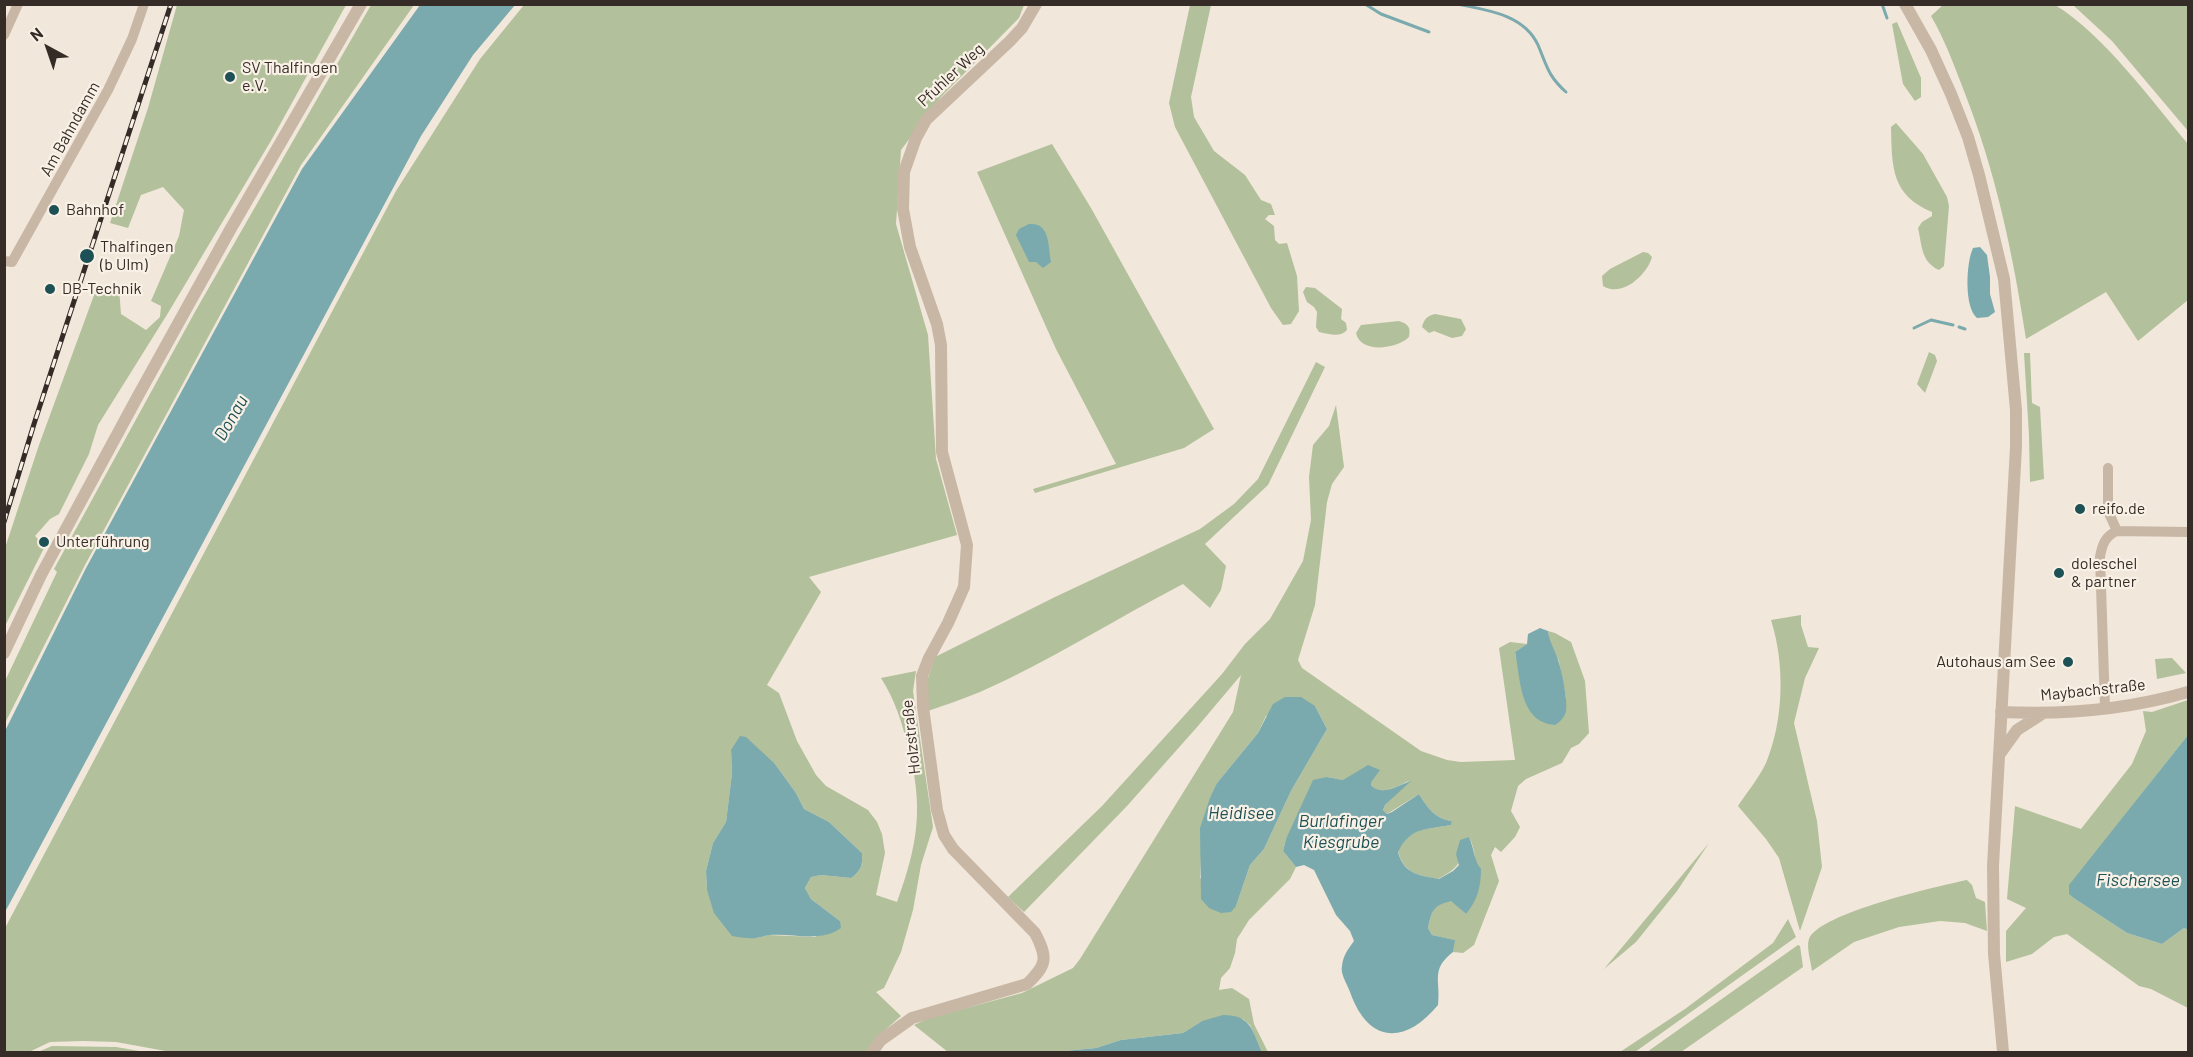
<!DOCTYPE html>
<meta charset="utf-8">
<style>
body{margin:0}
#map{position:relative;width:2193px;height:1057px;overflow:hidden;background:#f1e7da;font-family:Barlow,sans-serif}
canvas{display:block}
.frame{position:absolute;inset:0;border:6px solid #352c27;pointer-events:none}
.north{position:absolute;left:18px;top:18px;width:60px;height:60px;-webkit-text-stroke:4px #f9f1e6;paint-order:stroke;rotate:320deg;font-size:16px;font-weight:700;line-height:24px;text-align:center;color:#352c27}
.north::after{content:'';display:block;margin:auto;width:21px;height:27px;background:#352c27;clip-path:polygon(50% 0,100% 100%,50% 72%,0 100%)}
</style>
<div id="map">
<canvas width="2193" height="1057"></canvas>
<div class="frame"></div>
<div class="north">N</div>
</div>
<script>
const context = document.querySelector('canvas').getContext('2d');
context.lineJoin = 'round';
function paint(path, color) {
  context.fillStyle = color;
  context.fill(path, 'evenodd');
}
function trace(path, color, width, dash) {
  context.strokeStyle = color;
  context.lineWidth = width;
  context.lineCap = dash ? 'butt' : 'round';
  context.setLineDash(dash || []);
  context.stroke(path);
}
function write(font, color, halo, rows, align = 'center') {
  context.font = font + ' Barlow,sans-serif';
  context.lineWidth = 4.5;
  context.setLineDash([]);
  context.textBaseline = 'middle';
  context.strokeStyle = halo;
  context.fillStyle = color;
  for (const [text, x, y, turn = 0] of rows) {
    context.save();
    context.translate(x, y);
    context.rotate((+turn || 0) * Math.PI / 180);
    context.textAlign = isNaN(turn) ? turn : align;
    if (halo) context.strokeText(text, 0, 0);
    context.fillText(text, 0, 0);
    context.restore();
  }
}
const green = new Path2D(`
 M 1944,4 L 2055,5 C 2103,34 2151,100 2188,144 L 2188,300 L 2138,341 L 2106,292 L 2026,339 C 2013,254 1996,172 1964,91 C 1954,65 1945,40 1931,16 Z
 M 177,5 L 346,5 L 272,139 L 168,313 L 98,425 L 89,454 L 59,514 L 50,519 L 35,536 L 45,546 L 5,626 L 5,548 L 39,445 L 97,287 L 119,289 L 121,314 L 146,330 L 160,317 L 161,306 L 151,301 L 179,236 L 184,210 L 163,187 L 141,195 L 128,228 L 110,223 L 148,108 Z
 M 371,5 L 414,5 L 301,165 L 85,565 L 5,723 L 5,681 L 57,572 L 54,569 L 196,310 Z
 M 524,5 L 1024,5 L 1019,18 L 941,97 L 901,150 L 896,224 L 928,335 L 936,459 L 957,535 L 809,577 L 821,592 L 767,685 L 779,693 L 797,741 L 816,775 L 826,786 L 868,810 L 877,822 L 882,834 L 885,853 L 876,895 L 897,902 C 918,844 924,807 908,747 C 902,722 895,700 881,678 L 916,671 L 913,691 L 933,827 L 921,865 L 913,910 L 901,952 L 884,988 L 876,992 L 901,1016 L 885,1030 L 865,1052 L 171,1052 L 116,1042 L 83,1041 L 50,1042 L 29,1052 L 5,1052 L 4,930 L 396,191 L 480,59 ZM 731,750 L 775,764 L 796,793 L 804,809 L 829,822 L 862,853 C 863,865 861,871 851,878 L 821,875 L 811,877 L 805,888 L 811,899 L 840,921 L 815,937 L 768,935 L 758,938 L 732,935 L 707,890 L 706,871 L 713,843 L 726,822 L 732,773 Z
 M 1190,5 L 1211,5 L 1191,97 L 1194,117 L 1214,151 L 1245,175 L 1261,200 L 1271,204 L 1275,215 L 1269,215 L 1265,219 L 1274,226 L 1275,240 L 1279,244 L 1287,243 L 1297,276 L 1299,311 L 1291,324 L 1283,325 L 1271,308 L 1175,127 L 1169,103 Z
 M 2073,5 L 2188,5 L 2188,131 L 2112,41 Z
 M 1897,22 L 1921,78 L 1921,97 L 1915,101 L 1903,84 L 1892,24 Z
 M 1896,123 L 1923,154 L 1947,197 L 1949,206 L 1944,266 L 1939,270 C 1921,262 1922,245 1918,228 L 1922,222 L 1932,216 L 1932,212 C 1891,195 1892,167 1891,127 Z
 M 1052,144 L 1091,208 L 1214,429 L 1184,448 L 1035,493 L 1033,489 L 1116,464 L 1056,349 L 977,172 Z
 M 1643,252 L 1648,253 L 1652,257 C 1647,275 1622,298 1603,286 L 1602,276 L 1610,269 Z
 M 1306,287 L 1315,288 L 1342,309 L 1341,319 L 1346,323 L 1347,330 C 1340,338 1329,334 1319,332 L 1316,327 L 1317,312 L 1314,307 L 1307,302 L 1303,292 Z
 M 1435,314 L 1461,319 L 1466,329 L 1462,336 L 1452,338 L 1434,331 L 1429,333 L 1422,327 C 1424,319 1427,316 1435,314 Z
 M 1399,321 C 1408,324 1411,327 1409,337 C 1397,349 1360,354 1356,333 L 1361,325 Z
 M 1929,352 L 1935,355 L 1937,361 L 1925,393 L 1917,384 Z
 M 2024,353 L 2030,353 L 2032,403 L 2040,407 L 2044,479 L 2030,482 L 2029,435 Z
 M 1316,362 L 1325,367 L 1268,485 L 1205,544 L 1226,566 L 1221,590 L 1210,608 L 1183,584 C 1115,619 1050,661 980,692 C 963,699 945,705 928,711 L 928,678 L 935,657 L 1055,597 L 1200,529 L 1234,504 L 1258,479 Z
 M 1336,405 L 1344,467 L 1332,484 L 1327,502 L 1315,605 L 1298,660 L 1302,668 L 1421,751 L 1447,760 L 1461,762 L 1515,760 L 1499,648 L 1510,642 L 1527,644 L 1515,652 L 1516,658 L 1566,698 L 1559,661 L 1550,644 L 1548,631 L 1555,633 L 1571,642 L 1585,681 L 1589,733 L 1579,744 L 1571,748 L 1562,763 L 1526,779 L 1518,786 L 1511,811 L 1520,827 L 1515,837 L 1501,852 L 1495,847 L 1491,855 L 1499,881 L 1474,945 L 1463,953 L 1453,952 L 1454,940 L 1432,935 L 1428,928 C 1432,910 1433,906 1451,900 L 1466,914 C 1471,889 1482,862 1469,837 C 1460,862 1462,866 1438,879 C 1418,875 1404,874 1398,851 C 1411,826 1427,830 1451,825 L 1452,821 C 1435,819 1427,807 1419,794 L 1387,814 L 1383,810 L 1385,805 L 1409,781 C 1397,786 1380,797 1371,785 L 1372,781 L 1343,780 L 1327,777 L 1286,839 L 1283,851 L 1296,867 L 1290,879 L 1249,920 L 1237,939 L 1235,953 L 1230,968 L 1221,978 L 1219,990 L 1232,988 L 1249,999 L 1254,1024 L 1268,1052 L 1262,1052 L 1250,1025 L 1243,1019 L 1202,1021 L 1183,1033 L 1121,1040 L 1096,1048 L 1054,1052 L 948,1052 L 914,1025 L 929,1018 L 1022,993 L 1073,968 L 1080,959 L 1225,725 L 1233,712 L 1241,675 L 1198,726 L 1127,806 L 1024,912 L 1008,897 L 1102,806 L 1222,674 L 1245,644 L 1270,619 L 1303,561 L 1311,520 L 1309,477 L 1313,445 L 1329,426 ZM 1315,706 L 1327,729 L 1291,791 L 1264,849 L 1250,865 L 1236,906 L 1200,878 L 1201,857 L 1217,783 L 1258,733 L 1266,716 Z
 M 1801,615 L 1801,625 L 1808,647 L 1819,648 L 1805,678 L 1794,723 L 1817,821 L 1822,867 L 1800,931 L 1779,858 L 1766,839 L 1738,806 C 1747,792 1759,778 1766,763 C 1784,720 1785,664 1771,620 Z
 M 2172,658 L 2186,673 L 2157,679 L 2155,659 Z
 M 2188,700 L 2188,735 L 2070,885 L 2069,893 L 2075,899 L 2127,933 L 2162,944 L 2184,928 L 2188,930 L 2188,1008 L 2151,989 L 2139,986 L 2067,934 L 2054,937 L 2032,954 L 2006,962 L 2006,931 L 2026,908 L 2007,899 L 2015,806 L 2081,829 L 2132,764 L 2146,731 L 2143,711 L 2152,712 Z
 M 1709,843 L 1677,891 L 1636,942 L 1604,969 Z
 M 1967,880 L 1972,885 L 1976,898 L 1985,902 L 1987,931 L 1965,923 L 1940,921 L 1899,927 L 1854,942 L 1812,971 C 1811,962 1806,947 1809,939 C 1819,913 1939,886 1967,880 Z
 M 1788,919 L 1796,937 L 1635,1052 L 1620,1052 L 1685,1009 L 1773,943 Z
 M 1798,945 L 1800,946 L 1803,967 L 1681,1052 L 1647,1052 Z
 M 52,1046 L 116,1047 L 145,1052 L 38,1052 Z`);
const water = new Path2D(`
 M 420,5 L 515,5 L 473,55 L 421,136 L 5,912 L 5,731 L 85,570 L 302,169 Z
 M 1029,224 C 1051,222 1048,248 1051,262 L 1043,268 L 1036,262 L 1029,262 L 1016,235 L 1019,229 Z
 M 1980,247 L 1987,255 L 1990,277 L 1990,294 L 1995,312 L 1988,317 L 1977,318 C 1964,307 1966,263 1973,248 Z
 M 1540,628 L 1548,631 C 1550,645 1556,651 1559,663 C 1562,672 1568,702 1566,711 C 1565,717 1560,722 1555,725 C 1519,722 1521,679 1515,652 L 1527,644 L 1528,634 Z
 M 1285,697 L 1301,697 L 1315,706 L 1327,729 L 1291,791 L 1264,849 L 1250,865 L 1236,906 L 1231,912 L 1221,913 L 1209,908 L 1201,899 L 1200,828 L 1210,798 L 1217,783 L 1258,733 L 1273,704 Z
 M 2188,735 L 2188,930 L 2184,928 L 2162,944 L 2127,933 L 2075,899 L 2069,894 L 2069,885 Z
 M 740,736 L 746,737 L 775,764 L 796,793 L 804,809 L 829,822 L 862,853 C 863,865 861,871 851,878 L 821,875 L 811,877 L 805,888 L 811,899 L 840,921 L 841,928 C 820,943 793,933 770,935 C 765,935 761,938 756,938 C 748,939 739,937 732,936 L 714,913 L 707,890 L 706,871 L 713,843 L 726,822 L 732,773 L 731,750 Z
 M 1368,765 L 1380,770 L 1372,781 L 1371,785 C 1381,797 1399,785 1411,781 L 1385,805 L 1383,810 L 1387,814 L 1392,812 L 1419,794 C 1427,807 1435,819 1452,821 L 1451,825 C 1427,830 1411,826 1398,852 C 1404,874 1418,875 1439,879 L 1453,871 L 1459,865 L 1456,854 L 1460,840 L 1469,837 C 1474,848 1474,861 1481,869 C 1481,887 1477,901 1466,914 L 1451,901 C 1433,906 1432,910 1428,928 L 1432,935 L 1455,940 L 1453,952 C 1430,970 1441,980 1438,1005 C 1404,1046 1368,1043 1350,992 C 1347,984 1340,973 1342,966 C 1343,956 1348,949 1354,941 L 1350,931 L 1336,915 L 1314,870 L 1304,865 L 1296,867 L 1283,851 L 1286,839 L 1313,780 L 1327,777 L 1343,780 Z
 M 1223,1015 C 1251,1015 1252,1030 1262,1052 L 1054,1052 L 1096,1048 L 1121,1040 L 1183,1033 L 1202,1021 Z`);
const stream = new Path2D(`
 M 1365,4 L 1381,14 L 1429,32
 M 1457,4 C 1486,10 1524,14 1538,45 C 1547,66 1548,76 1566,92
 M 1882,4 L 1887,18
 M 1959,327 L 1965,329
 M 1914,328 L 1931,320 L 1953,325`);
const minor = new Path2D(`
 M 4,35 L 18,4
 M 4,261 L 12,262 L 108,90 L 132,39 L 144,4
 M 2108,468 L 2108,511 L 2117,531
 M 2105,707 L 2100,557 C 2102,545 2105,536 2117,531 L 2188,532`);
const tertiary = new Path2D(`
 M 1905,4 L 1931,50 L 1951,94 L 1968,137 L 1979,175 L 2004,279 L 2016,410 L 2016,447 L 1993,866 L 1994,954 L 2003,1052
 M 4,653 L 41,575 L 139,394 L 230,230 L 361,4
 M 2001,712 C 2063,715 2129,709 2188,692
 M 1999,755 L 2017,730 L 2042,714
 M 872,1052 L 881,1040 L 912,1018 L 1027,984 C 1047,965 1048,958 1035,933 L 953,849 L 944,835 L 937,810 L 923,707 L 922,676 L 929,658 L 948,623 L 964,587 L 967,545 L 942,452 L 941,345 L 937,324 L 910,247 L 903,209 L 904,172 L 916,138 L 926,120 L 1010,41 L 1022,28 L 1036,4`);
const rail = new Path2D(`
 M 4,522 L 34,424 L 171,4`);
const markers = [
 [230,77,6,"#1d5156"],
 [54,210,6,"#1d5156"],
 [87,256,8,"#1d5156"],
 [50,289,6,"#1d5156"],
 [2080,509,6,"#1d5156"],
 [44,542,6,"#1d5156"],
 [2059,573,6,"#1d5156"],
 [2068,662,6,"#1d5156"]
];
const poiNames = [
 ["SV Thalfingen",242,68],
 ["e.V.",242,86],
 ["Bahnhof",66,210],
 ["Thalfingen",100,247],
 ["(b Ulm)",100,265],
 ["DB-Technik",62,289],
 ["reifo.de",2092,509],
 ["Unterführung",56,542],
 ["doleschel",2071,564],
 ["& partner",2071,582],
 ["Autohaus am See",2056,662,"right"]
];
const streetNames = [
 ["Pfuhler Weg",951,75,-43],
 ["Am Bahndamm",70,129,-61],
 ["Maybachstraße",2093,690,-6],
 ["Holzstraße",911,737,-96]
];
const waterNames = [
 ["Donau",231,418,-60],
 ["Heidisee",1241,813],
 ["Burlafinger",1341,821],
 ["Kiesgrube",1341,842],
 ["Fischersee",2138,880]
];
paint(green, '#b2c09b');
paint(water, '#7aaaae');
trace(stream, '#7aaaae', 3);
trace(minor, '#c9b7a6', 10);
trace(tertiary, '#c9b7a6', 12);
trace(rail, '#352c27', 5);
trace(rail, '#f9f1e6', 3, [9]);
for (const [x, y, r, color] of markers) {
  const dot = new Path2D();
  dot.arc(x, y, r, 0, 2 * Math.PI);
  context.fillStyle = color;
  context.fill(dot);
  trace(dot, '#f9f1e6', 2);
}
write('16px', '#352c27', '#f9f1e6', poiNames, 'left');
write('16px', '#352c27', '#f9f1e6', streetNames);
write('italic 18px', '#1d5156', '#f9f1e6', waterNames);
</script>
